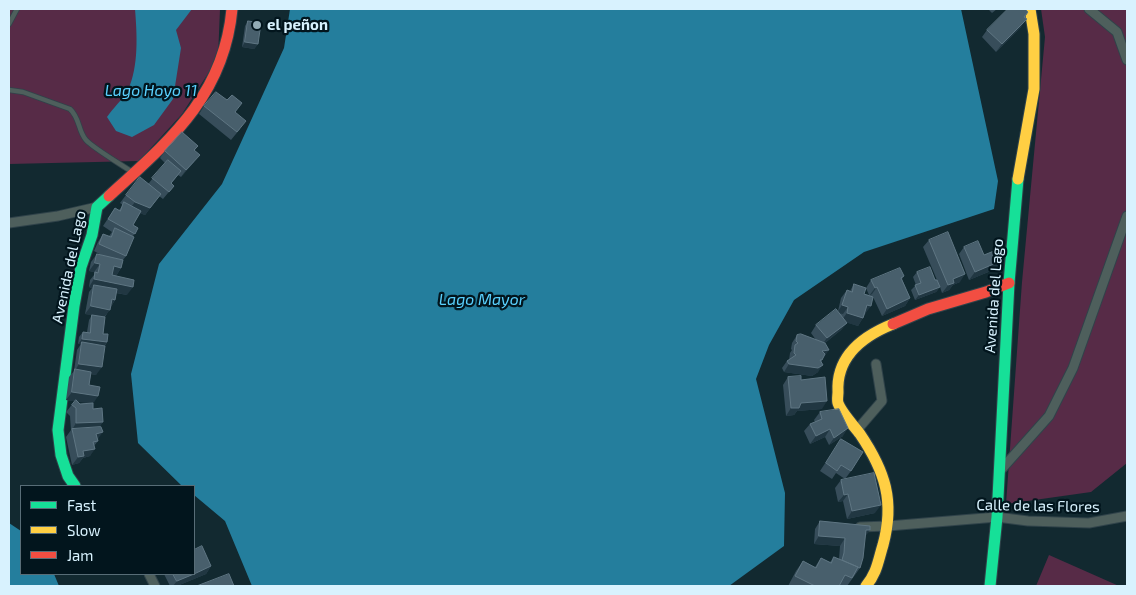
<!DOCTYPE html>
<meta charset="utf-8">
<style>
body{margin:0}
#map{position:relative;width:1136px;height:595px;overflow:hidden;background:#122930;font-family:"Exo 2",sans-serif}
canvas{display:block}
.frame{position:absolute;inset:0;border:10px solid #d8f2fe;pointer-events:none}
.legend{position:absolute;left:20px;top:485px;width:175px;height:90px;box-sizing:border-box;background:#02151d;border:1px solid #586d77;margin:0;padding:6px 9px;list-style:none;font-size:15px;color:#d8f2fe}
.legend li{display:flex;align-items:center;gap:10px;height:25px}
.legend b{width:25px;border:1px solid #586d77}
</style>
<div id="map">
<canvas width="1136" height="595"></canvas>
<div class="frame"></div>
<ul class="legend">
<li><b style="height:6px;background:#16e098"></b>Fast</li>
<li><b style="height:6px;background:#ffcf43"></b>Slow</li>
<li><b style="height:6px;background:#f24e42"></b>Jam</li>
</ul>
</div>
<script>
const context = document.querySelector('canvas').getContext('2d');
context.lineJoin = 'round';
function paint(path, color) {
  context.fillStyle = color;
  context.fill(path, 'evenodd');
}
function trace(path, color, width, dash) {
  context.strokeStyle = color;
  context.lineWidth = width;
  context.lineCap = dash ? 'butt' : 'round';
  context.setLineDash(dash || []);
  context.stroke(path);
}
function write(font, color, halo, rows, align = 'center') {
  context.font = font + ' "Exo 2",sans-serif';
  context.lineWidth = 4.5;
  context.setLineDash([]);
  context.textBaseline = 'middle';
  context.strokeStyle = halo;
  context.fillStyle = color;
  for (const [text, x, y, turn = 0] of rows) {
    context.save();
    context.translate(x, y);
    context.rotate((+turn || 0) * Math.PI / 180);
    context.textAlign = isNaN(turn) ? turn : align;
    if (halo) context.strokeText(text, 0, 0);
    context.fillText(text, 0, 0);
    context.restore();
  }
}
const green = new Path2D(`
 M 9,9 L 220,9 L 218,58 L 182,114 L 139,161 L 9,164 Z
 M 1041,9 L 1127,9 L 1127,463 L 1091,492 L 1006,504 L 1022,282 L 1045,37 Z
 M 1049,555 L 1119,586 L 1036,586 Z`);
const water = new Path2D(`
 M 135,9 L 192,9 L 176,30 L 181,48 L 173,99 L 154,125 L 132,137 L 116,131 L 107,117 C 113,108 123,99 128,90 C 139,66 137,34 135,9 Z
 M 290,9 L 961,9 L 998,181 L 994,209 L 864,252 L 794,300 L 769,345 L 756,379 L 785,493 L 784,546 L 729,586 L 252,586 L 225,521 L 194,495 L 194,486 L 182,486 L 138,443 L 131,374 L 159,264 L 222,184 L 284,48 Z
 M 9,523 L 21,531 L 21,574 L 54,574 L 59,586 L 9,586 Z`);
const lane = new Path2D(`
 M 9,24 L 17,9
 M 9,90 L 23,92 L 70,109 C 80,118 78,131 86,140 C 93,148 122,165 132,172`);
const street = new Path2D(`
 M 1089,9 L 1117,32 L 1127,60
 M 9,223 L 58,216 L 97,207
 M 857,430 L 882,401 L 876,364
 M 999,472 L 1049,416 L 1073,368 L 1127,216
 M 860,527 L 888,526 L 997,517 L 1028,521 L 1089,523 L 1127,516
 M 149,574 L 155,586`);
const fast = new Path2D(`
 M 75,486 L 68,476 L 61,455 L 58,430 L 74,306 L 81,267 L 92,235 L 97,207 L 109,196
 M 990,586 L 997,517 L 1009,283 L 1018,179`);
const slow = new Path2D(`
 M 1018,179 L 1034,89 L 1034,34 L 1030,9
 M 866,586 C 877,573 878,561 883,545 C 895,501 885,471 860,434 C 854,426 841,412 838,403 C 837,400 838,395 838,392 C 836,356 863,336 893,324`);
const jam = new Path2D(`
 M 109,196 C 169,141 224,96 232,9
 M 893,324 L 928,309 L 986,292 L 1009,283`);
const wall = new Path2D(`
 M 988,9 L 997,9 L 992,13 Z
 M 1028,12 L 1025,17 L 1021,27 L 996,52 L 982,37 L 987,30 Z
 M 248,21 L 258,44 L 254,49 L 242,47 L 245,26 Z
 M 204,106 L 235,112 L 240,129 L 231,140 L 199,114 Z
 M 198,146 L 195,150 L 194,162 L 181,177 L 178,175 L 171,184 L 174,186 L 168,193 L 163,199 L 159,196 L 145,215 L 140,213 L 133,225 L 138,228 L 133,236 L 126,256 L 123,260 L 121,268 L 116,276 L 112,275 L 127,295 L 116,293 L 115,300 L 105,317 L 103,334 L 107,342 L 105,346 L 96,375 L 91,374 L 89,385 L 93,403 L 93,409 L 103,422 L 99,427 L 98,441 L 94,446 L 90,456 L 83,458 L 79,463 L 72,465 L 66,437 L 71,430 L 70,416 L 66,412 L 75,401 L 66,400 L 69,377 L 74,371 L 77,350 L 81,344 L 78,344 L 79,337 L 83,332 L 87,332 L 89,320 L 92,315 L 100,316 L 85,314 L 89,292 L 92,288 L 89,287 L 90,280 L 94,275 L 94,272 L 89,271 L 91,262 L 97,254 L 103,256 L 94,251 L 98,242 L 103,234 L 109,236 L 112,232 L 103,226 L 115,208 L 119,210 L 123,205 L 120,203 L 126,195 L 149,183 L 165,163 L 160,158 L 165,151 ZM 77,401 L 92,403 L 80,404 Z
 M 929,240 L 960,282 L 953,285 L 949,290 L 942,293 L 940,287 L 936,292 L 915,300 L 911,290 L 916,285 L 913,277 L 917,272 L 937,280 L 923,247 Z
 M 964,247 L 984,255 L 1003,260 L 998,268 L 969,280 L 959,254 Z
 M 904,276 L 902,279 L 910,298 L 905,306 L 882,316 L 873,297 L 865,314 L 858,326 L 846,322 L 847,323 L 841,330 L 825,343 L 823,357 L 818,372 L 812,376 L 784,372 L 782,368 L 787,361 L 789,360 L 790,353 L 792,350 L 791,349 L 792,343 L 797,335 L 816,340 L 811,333 L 816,325 L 838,311 L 841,298 L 847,290 L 850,291 L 854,284 L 864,294 L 869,295 L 866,288 L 871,280 Z
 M 788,377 L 801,380 L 822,409 L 797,411 L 794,415 L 786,416 L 783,385 Z
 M 820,412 L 843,436 L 829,445 L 825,437 L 810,444 L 804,431 L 810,424 L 815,422 L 814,420 Z
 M 841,439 L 851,471 L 845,479 L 836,473 L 832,479 L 820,471 Z
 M 841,480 L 875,513 L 847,519 L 843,501 L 838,502 L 835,488 Z
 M 820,521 L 870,530 L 865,536 L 860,568 L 847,586 L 788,586 L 796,571 L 803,561 L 815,567 L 821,558 L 830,562 L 834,557 L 839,559 L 840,546 L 814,544 L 815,529 Z
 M 211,566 L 206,574 L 177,586 L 170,586 L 164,574 L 194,574 Z`);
const shadedWall = new Path2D(`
 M 1027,19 L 1021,27 L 996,52 L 1002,44 Z
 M 245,42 L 258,44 L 254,49 L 242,47 Z
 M 200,155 L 194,162 L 181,177 L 186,170 Z
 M 161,194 L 145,215 L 129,210 L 135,202 Z
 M 1003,260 L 998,268 L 969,280 L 975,272 Z
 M 95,263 L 100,264 L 94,272 L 89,271 Z
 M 114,266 L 121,268 L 116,276 L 109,274 Z
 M 965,274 L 960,282 L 953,285 L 949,290 L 942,293 L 953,279 Z
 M 94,279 L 133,287 L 127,295 L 94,288 L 94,285 L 92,288 L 89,287 Z
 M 877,287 L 872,294 L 869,296 L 875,288 Z
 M 940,287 L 936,292 L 915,300 L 919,295 Z
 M 910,298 L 905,306 L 882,316 L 887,309 Z
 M 112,299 L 115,300 L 110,308 Z
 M 842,305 L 848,307 L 843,314 L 837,313 Z
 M 867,305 L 871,306 L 865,314 L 862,313 Z
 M 91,306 L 110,310 L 104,317 L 85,314 Z
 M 847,313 L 863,318 L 858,326 L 841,321 Z
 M 847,323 L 841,330 L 821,346 L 827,338 Z
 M 82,339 L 107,342 L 104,347 L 82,342 L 81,344 L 78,344 Z
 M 829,350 L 824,357 L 822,351 Z
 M 822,360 L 817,367 L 823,365 L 818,372 L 812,376 L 784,372 L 789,364 Z
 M 79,364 L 102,367 L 96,375 L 74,372 Z
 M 72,392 L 98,396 L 93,404 L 66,400 Z
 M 827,401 L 822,409 L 797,411 L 794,415 L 786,416 L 791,408 L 801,403 Z
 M 103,422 L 97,430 L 72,430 L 76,423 Z
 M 848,428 L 843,436 L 829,445 L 834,438 Z
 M 830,429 L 825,437 L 810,444 L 816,436 Z
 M 103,432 L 97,440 L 96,434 Z
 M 95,449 L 90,456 L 83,458 L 79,463 L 72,465 L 83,451 Z
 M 848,494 L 843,501 L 838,502 L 844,495 Z
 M 881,505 L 875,513 L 847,519 L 852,511 Z
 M 866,530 L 870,530 L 864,538 Z
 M 819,536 L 845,538 L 840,546 L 814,544 Z
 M 211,566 L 206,574 L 177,586 L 173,586 L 177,581 Z`);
const building = new Path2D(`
 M 1008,9 L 1025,9 L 1028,12 L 1024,17 L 1027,19 L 1002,44 L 987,30 Z
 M 248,21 L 261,23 L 258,44 L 245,42 Z
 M 216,92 L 227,100 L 232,95 L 242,103 L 235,112 L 246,121 L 237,132 L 204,106 Z
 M 182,132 L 198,146 L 194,150 L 200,155 L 186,170 L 165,151 Z
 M 168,160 L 181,171 L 171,183 L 174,186 L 169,192 L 152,178 Z
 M 140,177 L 161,194 L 150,208 L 135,202 L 126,195 Z
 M 124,202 L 141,211 L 133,225 L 138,228 L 135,234 L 108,219 L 115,208 L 120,211 Z
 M 115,228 L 134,237 L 126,256 L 99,244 L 103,234 L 111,237 Z
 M 948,232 L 965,274 L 953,279 L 954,283 L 948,285 L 929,240 Z
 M 978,241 L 984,255 L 999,249 L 1003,260 L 975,272 L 964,247 Z
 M 97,254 L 123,260 L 121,268 L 114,266 L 112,275 L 134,280 L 133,287 L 94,279 L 95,272 L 98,273 L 100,264 L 95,263 Z
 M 930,267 L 935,280 L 937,280 L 940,287 L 919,295 L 915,285 L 921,283 L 917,272 Z
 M 900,268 L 904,276 L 901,278 L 910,298 L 887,309 L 877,287 L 875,288 L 871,280 Z
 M 854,284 L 866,288 L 864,294 L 873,297 L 871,306 L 867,305 L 863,318 L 847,313 L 848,307 L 842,305 L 847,290 L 852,292 Z
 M 94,285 L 117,289 L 115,300 L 112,299 L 110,310 L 91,306 Z
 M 836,309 L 847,323 L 827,338 L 816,325 Z
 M 92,315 L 105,317 L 103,334 L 108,334 L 107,342 L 82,339 L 83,332 L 90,333 Z
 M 801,334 L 825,343 L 829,350 L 822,351 L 825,354 L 822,360 L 820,360 L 823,365 L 818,368 L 789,364 L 787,361 L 796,355 L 794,353 L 795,345 L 798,343 L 796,341 L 797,335 Z
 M 82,342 L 105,346 L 102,367 L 79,364 Z
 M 75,369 L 91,372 L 89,385 L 100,387 L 98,396 L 72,392 Z
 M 801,376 L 801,380 L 825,377 L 827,401 L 801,403 L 799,408 L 791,408 L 788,377 Z
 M 76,400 L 80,404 L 93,403 L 93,409 L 102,408 L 103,422 L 76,423 L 76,408 L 72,405 Z
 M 839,409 L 848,428 L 834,438 L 830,429 L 816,436 L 810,424 L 822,419 L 820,412 Z
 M 101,427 L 103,432 L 96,434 L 98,441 L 93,442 L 95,449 L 83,451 L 84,456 L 78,457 L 72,429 Z
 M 841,439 L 863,452 L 851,471 L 841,465 L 837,471 L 826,463 Z
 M 874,473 L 881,505 L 852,511 L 848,494 L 844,495 L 841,480 Z
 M 820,521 L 870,526 L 870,530 L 866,530 L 863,558 L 860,568 L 842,560 L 844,553 L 845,538 L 819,536 Z
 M 202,546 L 211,566 L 194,574 L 194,550 Z
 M 834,557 L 858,567 L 852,578 L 845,575 L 839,586 L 815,586 L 795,576 L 803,561 L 816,568 L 821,558 L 831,563 Z
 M 173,574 L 194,574 L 177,581 Z
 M 229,574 L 234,586 L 197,586 Z`);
const markers = [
 [257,25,5,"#93acb6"]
];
const poiNames = [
 ["el peñon",267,25]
];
const streetNames = [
 ["Avenida del Lago",69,267,-78],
 ["Avenida del Lago",994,296,-86],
 ["Calle de las Flores",1038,506,1]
];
const waterNames = [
 ["Lago Hoyo 11",151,91],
 ["Lago Mayor",482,300]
];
paint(green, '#572b47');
paint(water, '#247e9d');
trace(lane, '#30434a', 6);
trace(street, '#30434a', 11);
trace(fast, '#30434a', 13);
trace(slow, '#30434a', 13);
trace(jam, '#30434a', 13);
trace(lane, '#4e5f5c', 4.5);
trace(street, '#4e5f5c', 9);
trace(fast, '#16e098', 11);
trace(slow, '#ffcf43', 11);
trace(jam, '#f24e42', 11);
paint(wall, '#374d5a');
paint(shadedWall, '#213742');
paint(building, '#485f6c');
trace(building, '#5f7683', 1);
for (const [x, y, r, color] of markers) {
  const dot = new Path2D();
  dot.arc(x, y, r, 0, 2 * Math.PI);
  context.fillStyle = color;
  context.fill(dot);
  trace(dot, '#02151d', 2);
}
write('bold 15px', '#d8f2fe', '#02151d', poiNames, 'left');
write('15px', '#d8f2fe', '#02151d', streetNames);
write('italic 16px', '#59d0fd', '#02151d', waterNames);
</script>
